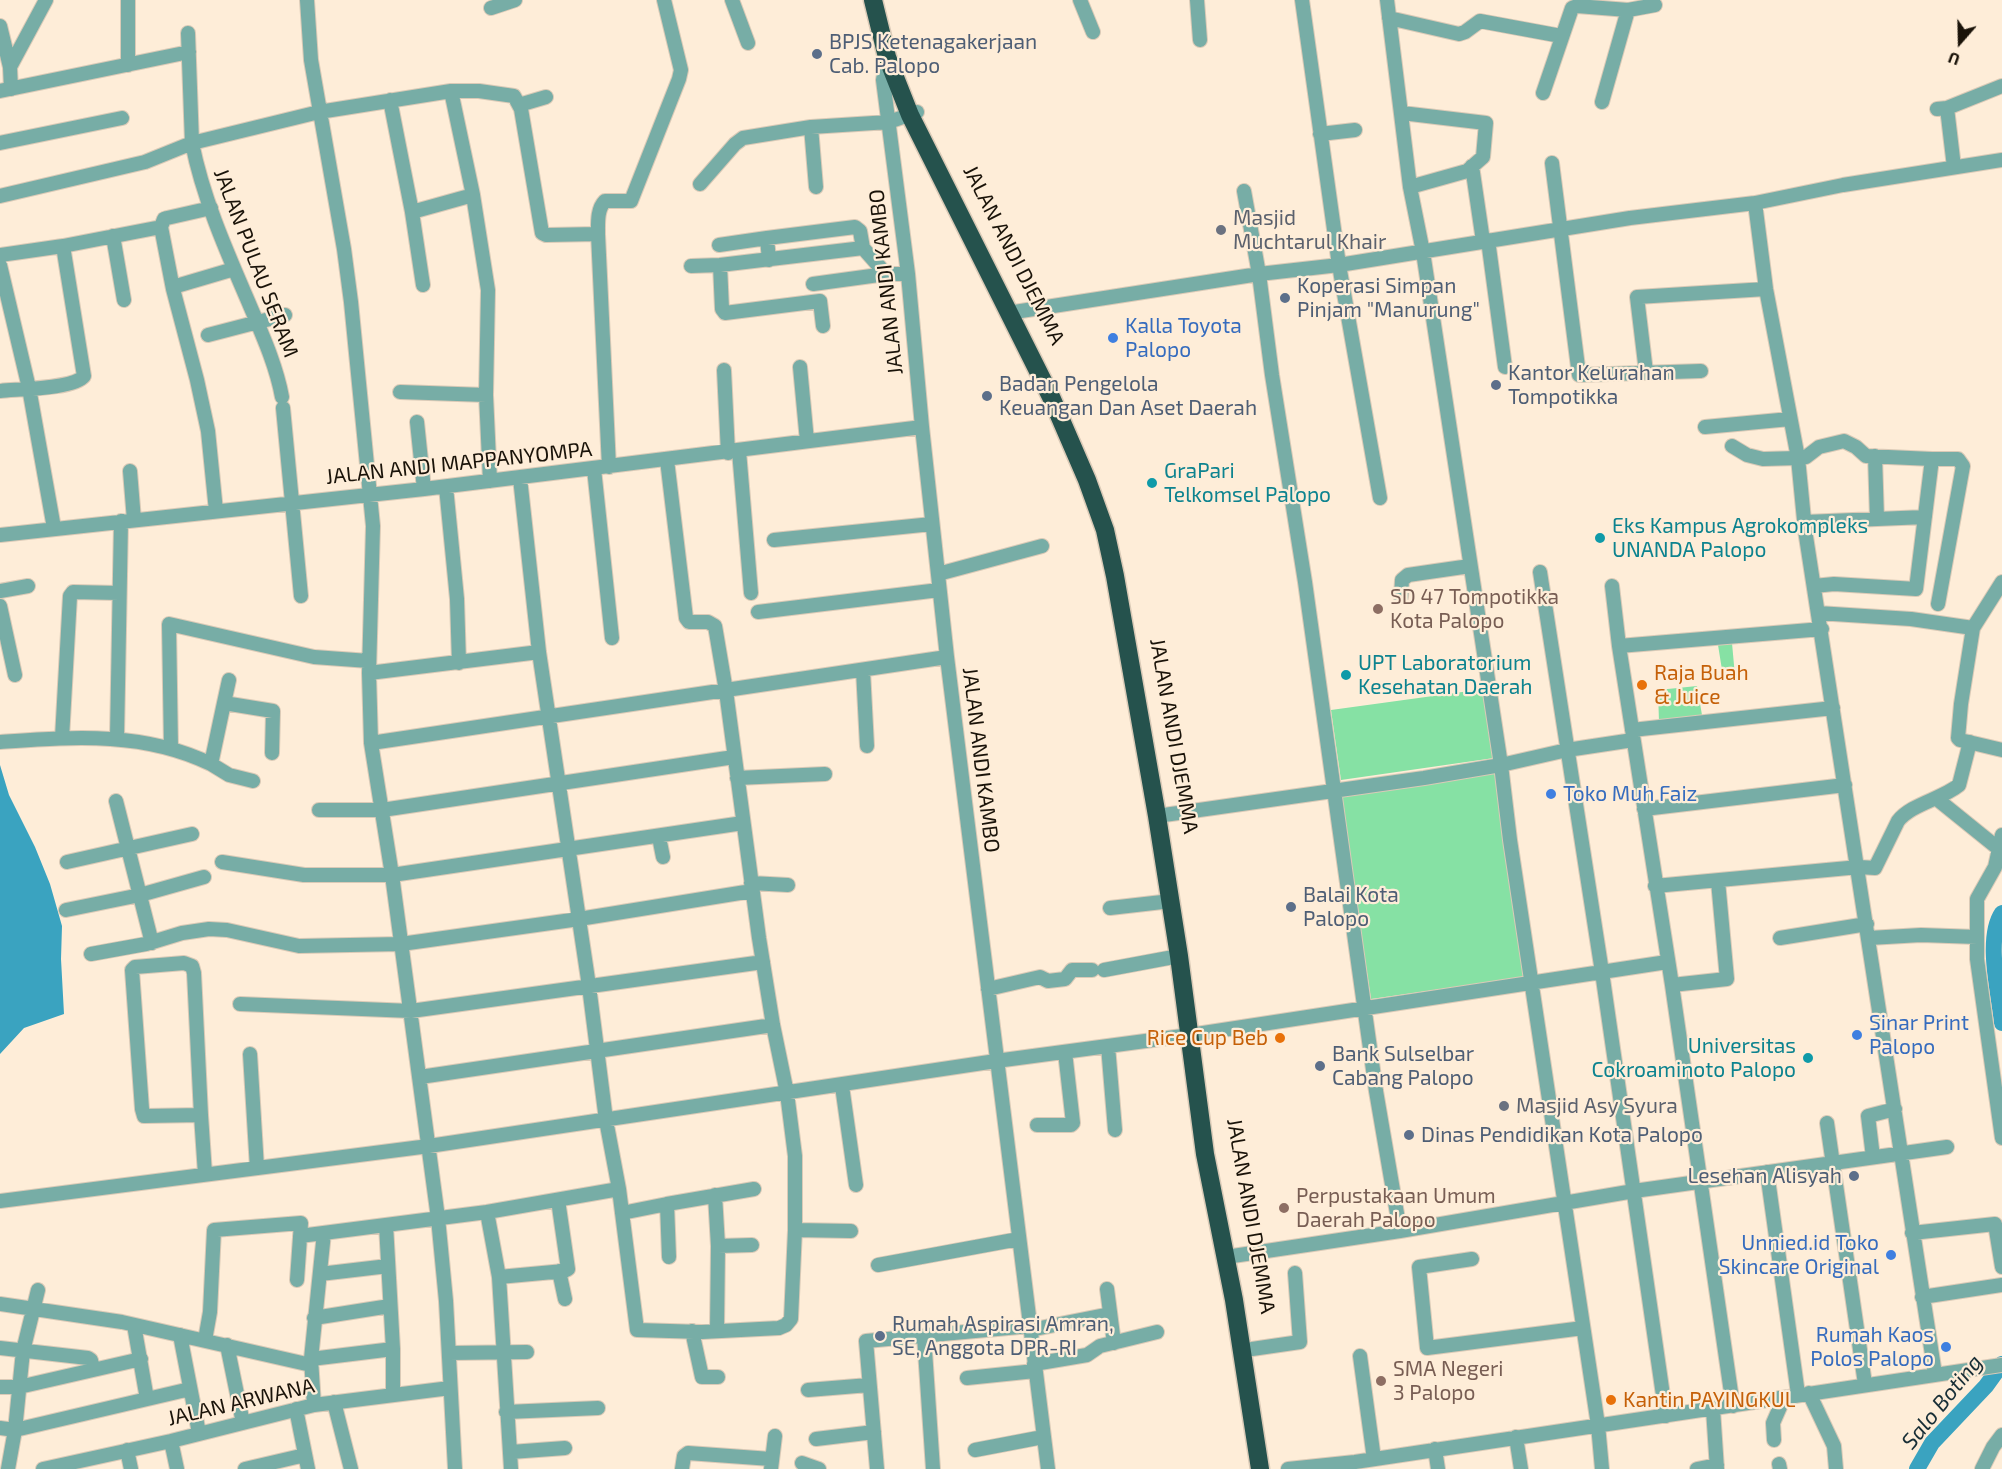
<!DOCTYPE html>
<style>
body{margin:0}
#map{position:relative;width:2002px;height:1469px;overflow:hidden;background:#feedd8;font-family:"Exo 2",sans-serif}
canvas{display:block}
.north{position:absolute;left:1930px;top:12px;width:60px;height:60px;-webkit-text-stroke:4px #feedd8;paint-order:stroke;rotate:200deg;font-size:16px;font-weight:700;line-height:24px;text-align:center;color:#1a1309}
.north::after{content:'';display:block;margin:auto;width:21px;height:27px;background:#1a1309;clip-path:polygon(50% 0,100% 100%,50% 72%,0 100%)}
</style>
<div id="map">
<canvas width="2002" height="1469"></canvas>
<div class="north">U</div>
</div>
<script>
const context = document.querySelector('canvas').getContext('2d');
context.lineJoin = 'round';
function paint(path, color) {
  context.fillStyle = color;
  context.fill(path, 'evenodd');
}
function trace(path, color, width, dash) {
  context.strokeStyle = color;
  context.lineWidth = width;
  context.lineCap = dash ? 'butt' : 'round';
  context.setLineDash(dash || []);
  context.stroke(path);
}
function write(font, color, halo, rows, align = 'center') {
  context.font = font + ' "Exo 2",sans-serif';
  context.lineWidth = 4.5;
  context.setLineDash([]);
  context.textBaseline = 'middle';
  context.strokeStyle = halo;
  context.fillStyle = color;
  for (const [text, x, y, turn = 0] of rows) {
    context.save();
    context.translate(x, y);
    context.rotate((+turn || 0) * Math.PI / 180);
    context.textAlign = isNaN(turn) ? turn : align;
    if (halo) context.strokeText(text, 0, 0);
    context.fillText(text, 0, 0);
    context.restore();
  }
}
const green = new Path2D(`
 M 1732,643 L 1735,676 L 1723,676 L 1718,645 Z
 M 1697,686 L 1702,715 L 1659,722 L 1658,690 Z
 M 1484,689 L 1494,758 L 1341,780 L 1331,710 Z
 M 1495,772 L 1526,977 L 1371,999 L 1340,794 Z`);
const water = new Path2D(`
 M 0,765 L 9,795 L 35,847 L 50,884 L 62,926 L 61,959 L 64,1014 L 24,1028 L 0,1054 Z`);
const river = new Path2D(`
 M 2002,913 C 1985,938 1999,993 2002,1023
 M 1917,1469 L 1932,1443 L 1986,1386 L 2002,1364`);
const minor = new Path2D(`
 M 128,0 L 128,65
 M 307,0 L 311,60 L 344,249 L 351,302 L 373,526 L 369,673 L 371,743 L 392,875 L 438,1218 L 446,1301 L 455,1469
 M 732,0 L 748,43
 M 1080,0 L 1093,32
 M 1197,0 L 1200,40
 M 1302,0 L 1339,265 L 1380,498
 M 1387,0 L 1410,187 L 1423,252 L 1501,765 L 1510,840 L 1598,1425 L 1602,1469
 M 491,8 L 515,0
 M 1628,10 L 1655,5
 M 1389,18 L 1459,34 L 1465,32 L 1480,21 L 1561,36
 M 0,26 L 10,67 L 11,89
 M 887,57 L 883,80 L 908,274 L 922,427 L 947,657 L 1048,1469
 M 10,67 L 46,0
 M 0,91 L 189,52
 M 451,91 L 479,91 L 514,96 L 521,109 L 542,233 L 546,235 L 598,234
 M 1543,93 L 1572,8 L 1577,6 L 1628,10 L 1602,102
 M 390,100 L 412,212 L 423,285
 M 519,105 L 546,97
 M 1947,108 L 1954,167
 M 1937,109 L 1947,108 L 2002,86
 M 1402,113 L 1486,123 L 1483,157 L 1467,171 L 1410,187
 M 811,127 L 816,187
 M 1320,134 L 1355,130
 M 0,143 L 122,118
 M 1552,163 L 1579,375 L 1701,371
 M 1472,166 L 1483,241
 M 700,184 L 735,144 L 743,138 L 811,127 L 889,122 L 917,112
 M 1244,191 L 1259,274 L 1272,375 L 1305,582 L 1376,1091 L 1400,1231
 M 0,196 L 145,162 L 192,143 L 188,33
 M 1755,203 L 1766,289 L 1798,458 L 1805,530 L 1935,1374
 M 412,212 L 473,195
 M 161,227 L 164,219 L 167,218 L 211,208
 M 113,236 L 124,300
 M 1488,240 L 1505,367
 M 719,245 L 767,238
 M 0,255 L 63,246 L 161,227 L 173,289 L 197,380 L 208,431 L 216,511
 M 769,260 L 767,238 L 855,227 L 860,231 L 863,248
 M 0,265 L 29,388 L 54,528
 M 720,265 L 722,309 L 725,313 L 820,301 L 823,326
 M 691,266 L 720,265 L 863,248 L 886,274 L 908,274
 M 813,284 L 886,274
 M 173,287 L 234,269
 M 1008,313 L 1259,274 L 1339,265 L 1630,218 L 1755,203 L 1843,185 L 2002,160
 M 208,335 L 285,315
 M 800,367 L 807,441
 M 724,370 L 728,453
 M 1646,372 L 1637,297 L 1766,289
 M 0,391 C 18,389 74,389 84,376 L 63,246
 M 400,392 L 486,395
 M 282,397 C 276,364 261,332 248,301 C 226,250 203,198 192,143 L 319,112 L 451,91 L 473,195 L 488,290 L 486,395 L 490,481
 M 283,408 L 301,596
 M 417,422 L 424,489
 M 1705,427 L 1790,419
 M 1732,446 L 1747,455 L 1763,459 L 1798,458 L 1806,457 L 1819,447 L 1844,441 L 1856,447 L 1866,456 L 1932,459 L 1916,589 L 1834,584 L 1814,586
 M 739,451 L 751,593
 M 1875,456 L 1877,519
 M 1932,459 L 1958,459 L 1963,466 L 1938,604
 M 609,467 L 598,234 C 598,223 597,209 605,201 L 631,201 L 679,79 L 681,70 L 664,0
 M 594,469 L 612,638
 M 130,471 L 134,520
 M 520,478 L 539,652 L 589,986 L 606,1120 L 619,1189 L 637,1330 L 702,1332 L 779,1328 L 786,1325 L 791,1319 L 795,1230 L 795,1156 L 787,1093 L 773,1025 L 759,938 L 726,691 L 715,626 L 708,622 L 689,622 L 686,618 L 667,460
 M 446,487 L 457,599 L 459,663
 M 1805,522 L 1925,517
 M 0,535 L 424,489 L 922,427
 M 774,540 L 932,524
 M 1540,572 L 1602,972 L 1666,1416
 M 938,574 L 1042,546
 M 2002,582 L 1973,628 L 1961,704 L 1958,738 L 1960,740 L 2002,750
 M 1612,586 L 1619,646 L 1672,985 L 1733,1406
 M 0,591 L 28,586
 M 1401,597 L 1402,580 L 1408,575 L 1470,566
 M 0,606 L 15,675
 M 758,612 L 939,590
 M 1818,613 L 1911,619 L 1973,628
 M 1619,646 L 1822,629
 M 863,670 L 867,746
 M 369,673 L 539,652
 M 224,703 L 229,680
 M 1632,730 L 1833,708
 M 62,738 L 70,596 L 73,592 L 119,593
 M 117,738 L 121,521
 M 0,742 C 73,737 143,731 211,764 L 224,703 L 273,711 L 272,753
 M 371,743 L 947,657
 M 171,749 L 169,624 L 314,657 L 369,661
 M 211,764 L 229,775 L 253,781
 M 737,778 L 825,774
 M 1937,799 L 1999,849
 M 116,801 L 152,943
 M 1644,809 L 1845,785
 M 319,810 L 382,810 L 734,757
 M 1157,816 L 1424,778 L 1501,765 L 1567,750 L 1633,740
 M 2002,835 L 1995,867 L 1977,899 L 1977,959 L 2002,1138
 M 659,837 L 663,857
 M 67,862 L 192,834
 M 222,862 L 304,875 L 392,875 L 743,823
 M 751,883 L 788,885
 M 1655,886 L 1859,867 L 1875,868 L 1898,821 C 1911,804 1942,799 1959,785 L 1970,742
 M 1110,908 L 1171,901
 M 66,910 L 140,895 L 204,877
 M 1780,938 L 1867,924
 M 1869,938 L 1921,935 L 1977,937
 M 91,954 L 146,944 L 182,933 L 209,929 L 227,930 L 299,946 L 401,944 L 579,919 L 752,891
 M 184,963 L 192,966 L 194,973 L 201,1115 L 144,1116 L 142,1109 L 132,970 L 135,967 Z
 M 1104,970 L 1179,956
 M 1672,985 L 1727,979 L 1718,881
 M 988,989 L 1040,977 L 1048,981 L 1065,979 L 1072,970 L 1092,970
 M 240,1004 L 411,1011 L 763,962
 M 1108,1046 L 1115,1130
 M 250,1054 L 257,1168
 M 420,1077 L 773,1025
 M 842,1086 L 856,1185
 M 201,1115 L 205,1174
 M 1827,1123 L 1865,1384
 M 1037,1125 L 1071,1125 L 1073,1123 L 1065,1052
 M 1873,1157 L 1868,1116 L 1895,1109
 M 1767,1172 L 1798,1394
 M 715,1195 L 718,1246 L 717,1331
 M 0,1201 L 429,1146 L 996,1061 L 1190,1035 L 1667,962
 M 487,1212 L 499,1277 L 511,1469
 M 622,1213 L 667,1204
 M 386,1225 L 393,1349 L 393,1395
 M 795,1230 L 851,1231
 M 1912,1233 L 1995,1224 L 2002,1267
 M 300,1236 L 487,1212 L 619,1189
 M 718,1246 L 752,1245
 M 669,1257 L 667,1204 L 754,1189
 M 1226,1257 L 1400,1231 L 1634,1191 L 1947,1147
 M 1472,1259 L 1419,1267 L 1427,1348 L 1583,1328
 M 878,1265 L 1019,1239
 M 559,1271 L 565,1299
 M 320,1274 L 388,1266
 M 499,1277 L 564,1271 L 568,1269 L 558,1200
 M 1107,1289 L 1114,1343
 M 1922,1297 L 2002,1285
 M 0,1304 L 122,1322 L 311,1365
 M 314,1318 L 390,1306
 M 134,1325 L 147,1399
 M 1030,1330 L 1110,1314
 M 692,1331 L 702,1377 L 718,1377
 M 180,1335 L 199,1433
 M 924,1336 L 933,1469
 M 205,1340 L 210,1312 L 214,1230 L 301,1223 L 297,1280
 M 227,1345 L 243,1423
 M 0,1348 L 88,1358 L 91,1360 L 93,1370
 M 1252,1349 L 1300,1342 L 1295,1273
 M 449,1353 L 527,1352
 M 1360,1356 L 1374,1459
 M 311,1359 L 393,1349
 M 1034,1364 L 1087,1355 L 1100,1346 L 1157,1332
 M 967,1378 L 1035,1371
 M 0,1387 L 19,1387 L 141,1359
 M 808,1390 L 869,1385
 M 1809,1393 L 1834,1446 L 1836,1469
 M 334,1402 L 351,1469
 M 314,1405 L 311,1359 L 324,1233
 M 296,1409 L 308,1469
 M 1713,1409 L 1717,1469
 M 506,1412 L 598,1408
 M 0,1428 L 15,1430 L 190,1389
 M 1516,1437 L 1521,1469
 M 816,1439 L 874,1432
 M 1774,1440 L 1773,1423 L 1780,1407 L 1779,1398
 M 171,1441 L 177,1469
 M 1435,1449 L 1438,1469
 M 127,1450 L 131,1469
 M 975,1450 L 1043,1437
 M 511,1452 L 565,1448
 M 802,1463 L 819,1469
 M 1779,1464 L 1780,1469
 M 8,1469 L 15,1430 L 23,1351 L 38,1290
 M 43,1469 L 171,1441 L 314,1405 L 450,1388
 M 245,1469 L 305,1455
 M 682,1469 L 684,1456 L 688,1453 L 771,1459
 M 771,1469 L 775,1436
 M 877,1469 L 866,1341 L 1030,1326
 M 1288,1469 L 1355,1462 L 2002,1365
 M 1697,1469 L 1717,1465
 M 1982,1469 L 1993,1447 L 2002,1435`);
const highway = new Path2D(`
 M 873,0 L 887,57 L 910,115 L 1052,399 L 1087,480 L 1105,530 L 1115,576 L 1157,816 L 1179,956 L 1205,1154 L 1234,1300 L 1260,1469`);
const markers = [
 [817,54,6,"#5c6f8a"],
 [1221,230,6,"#6b7280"],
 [1285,298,6,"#5c6f8a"],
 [1113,338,6,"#3f7fe0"],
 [1496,385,6,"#5c6f8a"],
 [987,396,6,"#5c6f8a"],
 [1152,483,6,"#0f9aa8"],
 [1600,538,6,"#0f9aa8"],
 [1378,609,6,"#8d6e63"],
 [1346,675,6,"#0f9aa8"],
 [1642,685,6,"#e8710a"],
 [1551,794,6,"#3f7fe0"],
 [1291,907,6,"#5c6f8a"],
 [1857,1035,6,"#3f7fe0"],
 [1280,1038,6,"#e8710a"],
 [1808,1058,6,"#0f9aa8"],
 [1320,1066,6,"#5c6f8a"],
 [1504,1106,6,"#6b7280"],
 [1409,1135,6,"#5c6f8a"],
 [1854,1176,6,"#5c6f8a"],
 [1284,1208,6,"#8d6e63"],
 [1891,1255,6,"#3f7fe0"],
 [880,1336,6,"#5c6f8a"],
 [1946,1347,6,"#3f7fe0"],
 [1381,1381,6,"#8d6e63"],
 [1611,1400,6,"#e8710a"]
];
const serviceNames = [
 ["BPJS Ketenagakerjaan",829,42],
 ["Cab. Palopo",829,66],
 ["Koperasi Simpan",1297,286],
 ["Pinjam \"Manurung\"",1297,310],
 ["Kantor Kelurahan",1508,373],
 ["Tompotikka",1508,397],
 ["Badan Pengelola",999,384],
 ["Keuangan Dan Aset Daerah",999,408],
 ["Balai Kota",1303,895],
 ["Palopo",1303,919],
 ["Bank Sulselbar",1332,1054],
 ["Cabang Palopo",1332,1078],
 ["Dinas Pendidikan Kota Palopo",1421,1135],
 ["Lesehan Alisyah",1842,1176,"right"],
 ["Rumah Aspirasi Amran,",892,1324],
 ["SE, Anggota DPR-RI",892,1348]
];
const worshipNames = [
 ["Masjid",1233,218],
 ["Muchtarul Khair",1233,242],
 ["Masjid Asy Syura",1516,1106]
];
const streetNames = [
 ["JALAN ANDI DJEMMA",1014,255,63],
 ["JALAN PULAU SERAM",256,263,69],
 ["JALAN ANDI KAMBO",886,282,-96],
 ["JALAN ANDI MAPPANYOMPA",459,463,-6],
 ["JALAN ANDI DJEMMA",1174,736,80],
 ["JALAN ANDI KAMBO",981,760,83],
 ["JALAN ANDI DJEMMA",1251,1216,80],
 ["JALAN ARWANA",241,1402,-13]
];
const shopNames = [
 ["Kalla Toyota",1125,326],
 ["Palopo",1125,350],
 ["Toko Muh Faiz",1563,794],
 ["Sinar Print",1869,1023],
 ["Palopo",1869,1047],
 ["Unnied.id Toko",1879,1243,"right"],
 ["Skincare Original",1879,1267,"right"],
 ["Rumah Kaos",1934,1335,"right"],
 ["Polos Palopo",1934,1359,"right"]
];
const cultureNames = [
 ["GraPari",1164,471],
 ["Telkomsel Palopo",1164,495],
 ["Eks Kampus Agrokompleks",1612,526],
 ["UNANDA Palopo",1612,550],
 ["UPT Laboratorium",1358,663],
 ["Kesehatan Daerah",1358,687],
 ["Universitas",1796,1046,"right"],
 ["Cokroaminoto Palopo",1796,1070,"right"]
];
const educationNames = [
 ["SD 47 Tompotikka",1390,597],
 ["Kota Palopo",1390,621],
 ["Perpustakaan Umum",1296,1196],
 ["Daerah Palopo",1296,1220],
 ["SMA Negeri",1393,1369],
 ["3 Palopo",1393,1393]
];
const foodNames = [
 ["Raja Buah",1654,673],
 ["& Juice",1654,697],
 ["Rice Cup Beb",1268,1038,"right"],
 ["Kantin PAYINGKUL",1623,1400]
];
const waterNames = [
 ["Salo Boting",1942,1402,-51]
];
paint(green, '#86e1a4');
paint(water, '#3aa3c0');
trace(river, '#3aa3c0', 16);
trace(minor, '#dacab7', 16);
trace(highway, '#dacab7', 21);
trace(minor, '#77ada6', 14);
trace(highway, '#25524d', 18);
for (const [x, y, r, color] of markers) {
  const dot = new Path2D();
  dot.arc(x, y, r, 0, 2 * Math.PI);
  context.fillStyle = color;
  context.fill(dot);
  trace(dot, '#feedd8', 2);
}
write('21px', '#4e5e75', '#feedd8', serviceNames, 'left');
write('21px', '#5b616d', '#feedd8', worshipNames, 'left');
write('21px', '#1a1309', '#feedd8', streetNames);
write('21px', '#366cbe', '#feedd8', shopNames, 'left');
write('21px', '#0d838f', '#feedd8', cultureNames, 'left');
write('21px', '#785e54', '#feedd8', educationNames, 'left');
write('21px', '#c56008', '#feedd8', foodNames, 'left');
write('italic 22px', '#182e36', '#feedd8', waterNames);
</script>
